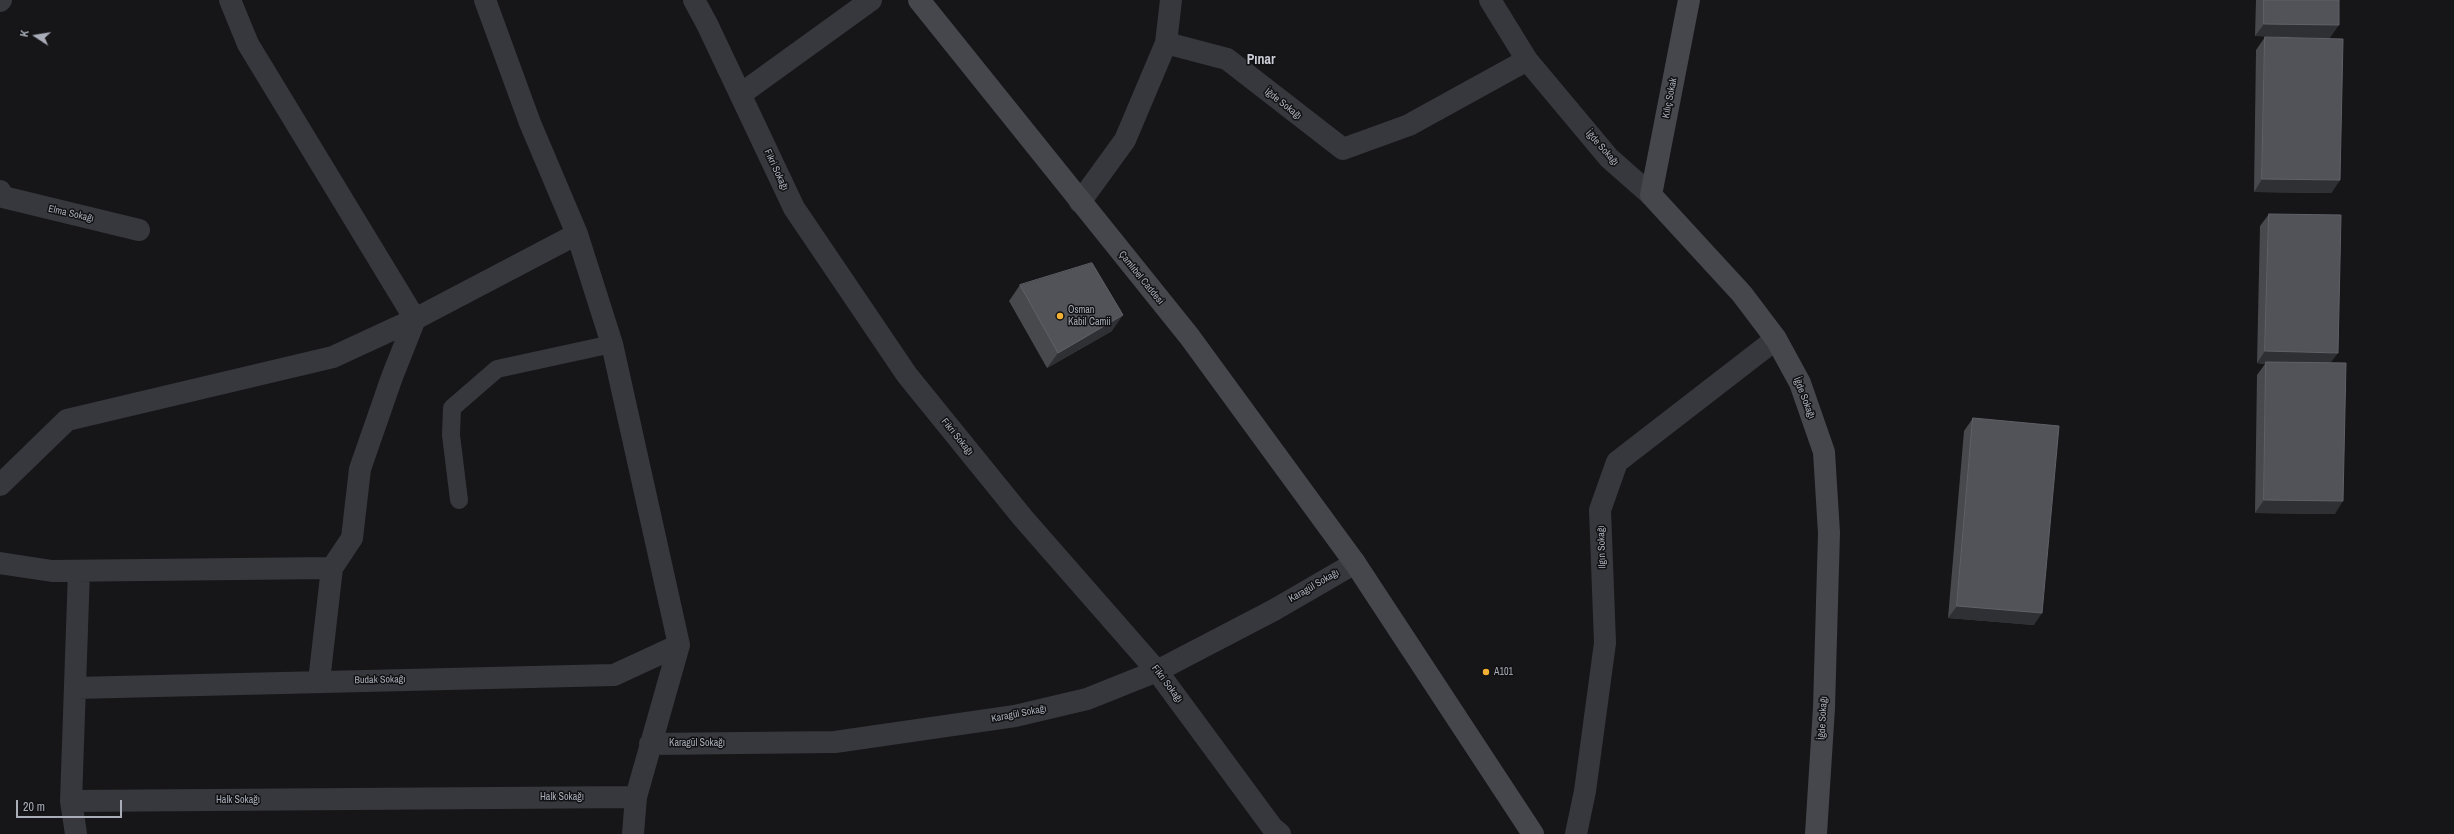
<!DOCTYPE html>
<meta charset="utf-8">
<style>
body{margin:0}
#map{position:relative;width:2454px;height:834px;overflow:hidden;background:#161618;font-family:"Archivo Narrow",sans-serif}
canvas{display:block}
.north{position:absolute;left:16px;top:16px;width:40px;height:40px;-webkit-text-stroke:3px #111113;paint-order:stroke;rotate:282deg;font-size:11px;font-weight:700;line-height:16px;text-align:center;color:#a8adb8}
.north::after{content:'';display:block;margin:auto;width:14px;height:18px;background:#a8adb8;clip-path:polygon(50% 0,100% 100%,50% 72%,0 100%)}
.scale{position:absolute;left:16px;top:800px;width:106px;height:18px;box-sizing:border-box;border:2px solid #a8adb8;border-top:0;padding-left:5px;font-size:12px;line-height:14px;white-space:nowrap;color:#a8adb8;-webkit-text-stroke:3px #111113;paint-order:stroke}
</style>
<div id="map">
<canvas width="2454" height="834"></canvas>
<div class="north">K</div>
<div class="scale">20 m</div>
</div>
<script>
const context = document.querySelector('canvas').getContext('2d');
context.lineJoin = 'round';
function trace(path, color, width, dash) {
  context.strokeStyle = color;
  context.lineWidth = width;
  context.lineCap = dash ? 'butt' : 'round';
  context.setLineDash(dash || []);
  context.stroke(path);
}
function paint(path, color) {
  context.fillStyle = color;
  context.fill(path, 'evenodd');
}
function write(font, color, halo, rows, align = 'center') {
  context.font = font + ' "Archivo Narrow",sans-serif';
  context.lineWidth = 3;
  context.setLineDash([]);
  context.textBaseline = 'middle';
  context.strokeStyle = halo;
  context.fillStyle = color;
  for (const [text, x, y, turn = 0] of rows) {
    context.save();
    context.translate(x, y);
    context.rotate((+turn || 0) * Math.PI / 180);
    context.textAlign = isNaN(turn) ? turn : align;
    if (halo) context.strokeText(text, 0, 0);
    context.fillText(text, 0, 0);
    context.restore();
  }
}
const lane = new Path2D(`
 M 459,500 L 451,435 L 452,408 L 497,369 L 612,344`);
const street = new Path2D(`
 M 485,0 L 530,123 L 577,234 L 612,344 L 679,645 L 636,797 L 633,834
 M 694,0 L 707,24 L 794,208 L 907,375 L 1023,518 L 1157,671 L 1272,827 L 1280,834
 M 1490,0 L 1527,60 L 1609,158 L 1651,195
 M 0,1 L 1,0
 M 1166,43 L 1227,59 L 1343,149 L 1409,125 L 1527,60
 M 741,94 L 871,0
 M 0,191 L 3,197 L 139,230
 M 1080,202 L 1125,140 L 1166,43 L 1171,0
 M 0,485 L 67,420 L 333,357 L 415,319 L 577,234
 M 0,563 L 52,571 L 332,568 L 352,538 L 360,469 L 392,377 L 415,319 L 248,44 L 230,0
 M 79,571 L 71,801 L 636,797
 M 319,681 L 332,568
 M 75,688 L 614,675 L 679,645
 M 650,744 L 835,742 L 1015,716 L 1087,699 L 1157,671 L 1274,610 L 1355,563
 M 71,801 L 76,834
 M 1576,834 L 1585,791 L 1605,643 L 1600,510 L 1617,462 L 1776,339`);
const secondary = new Path2D(`
 M 919,0 L 1189,336 L 1355,563 L 1533,834
 M 1689,0 L 1651,195 L 1742,294 L 1776,339 L 1800,383 L 1824,452 L 1829,533 L 1824,708 L 1816,834`);
const wall = new Path2D(`
 M 2256,0 L 2339,0 L 2330,38 L 2255,36 Z
 M 2265,37 L 2340,180 L 2331,193 L 2254,192 L 2256,50 Z
 M 2269,214 L 2330,363 L 2335,514 L 2255,513 L 2257,375 L 2265,364 L 2257,363 L 2260,226 Z
 M 1020,285 L 1112,331 L 1047,368 L 1009,301 Z
 M 1973,418 L 2034,625 L 1948,618 L 1964,431 Z`);
const shadedWall = new Path2D(`
 M 2264,24 L 2339,25 L 2330,38 L 2255,36 Z
 M 2262,179 L 2340,180 L 2331,193 L 2254,192 Z
 M 1123,315 L 1112,331 L 1047,368 L 1058,353 Z
 M 2265,351 L 2338,353 L 2329,365 L 2266,362 L 2265,364 L 2257,363 Z
 M 2264,500 L 2343,501 L 2335,514 L 2255,513 Z
 M 1957,606 L 2042,613 L 2034,625 L 1948,618 Z`);
const building = new Path2D(`
 M 2264,0 L 2339,0 L 2339,25 L 2264,24 Z
 M 2265,37 L 2343,39 L 2340,180 L 2262,179 Z
 M 2269,214 L 2341,215 L 2338,353 L 2265,351 Z
 M 1092,263 L 1123,315 L 1058,353 L 1020,285 Z
 M 2266,362 L 2346,363 L 2343,501 L 2264,500 Z
 M 1973,418 L 2059,426 L 2042,613 L 1957,606 Z`);
const markers = [
 [1060,316,4,"#f2b134"],
 [1486,672,4,"#f2b134"]
];
const streetNames = [
 ["Kılıç Sokak",1670,98,-79],
 ["İğde Sokağı",1283,104,38],
 ["İğde Sokağı",1602,148,48],
 ["Fikri Sokağı",776,170,65],
 ["Elma Sokağı",71,214,13],
 ["Çamlıbel Caddesi",1141,278,51],
 ["İğde Sokağı",1804,398,69],
 ["Fikri Sokağı",957,437,51],
 ["Ilgın Sokağı",1602,547,-92],
 ["Karagül Sokağı",1314,586,-30],
 ["Budak Sokağı",380,680,-1],
 ["Fikri Sokağı",1167,684,53],
 ["Karagül Sokağı",1019,714,-11],
 ["İğde Sokağı",1823,718,-87],
 ["Karagül Sokağı",697,743],
 ["Halk Sokağı",562,797],
 ["Halk Sokağı",238,800]
];
const poiNames = [
 ["Osman",1068,310],
 ["Kabil Camii",1068,322],
 ["A101",1494,672]
];
const districtNames = [
 ["Pınar",1261,60]
];
trace(lane, '#37383d', 18);
trace(street, '#37383d', 22);
trace(secondary, '#45474d', 22);
paint(wall, '#47494d');
paint(shadedWall, '#2f3033');
paint(building, '#525359');
trace(building, '#5f6168', 1);
for (const [x, y, r, color] of markers) {
  const dot = new Path2D();
  dot.arc(x, y, r, 0, 2 * Math.PI);
  context.fillStyle = color;
  context.fill(dot);
  trace(dot, '#111113', 1.5);
}
write('10px', '#a8adb8', '#111113', streetNames);
write('10px', '#a8adb8', '#111113', poiNames, 'left');
write('bold 14px', '#c9ccd4', '#111113', districtNames);
</script>
